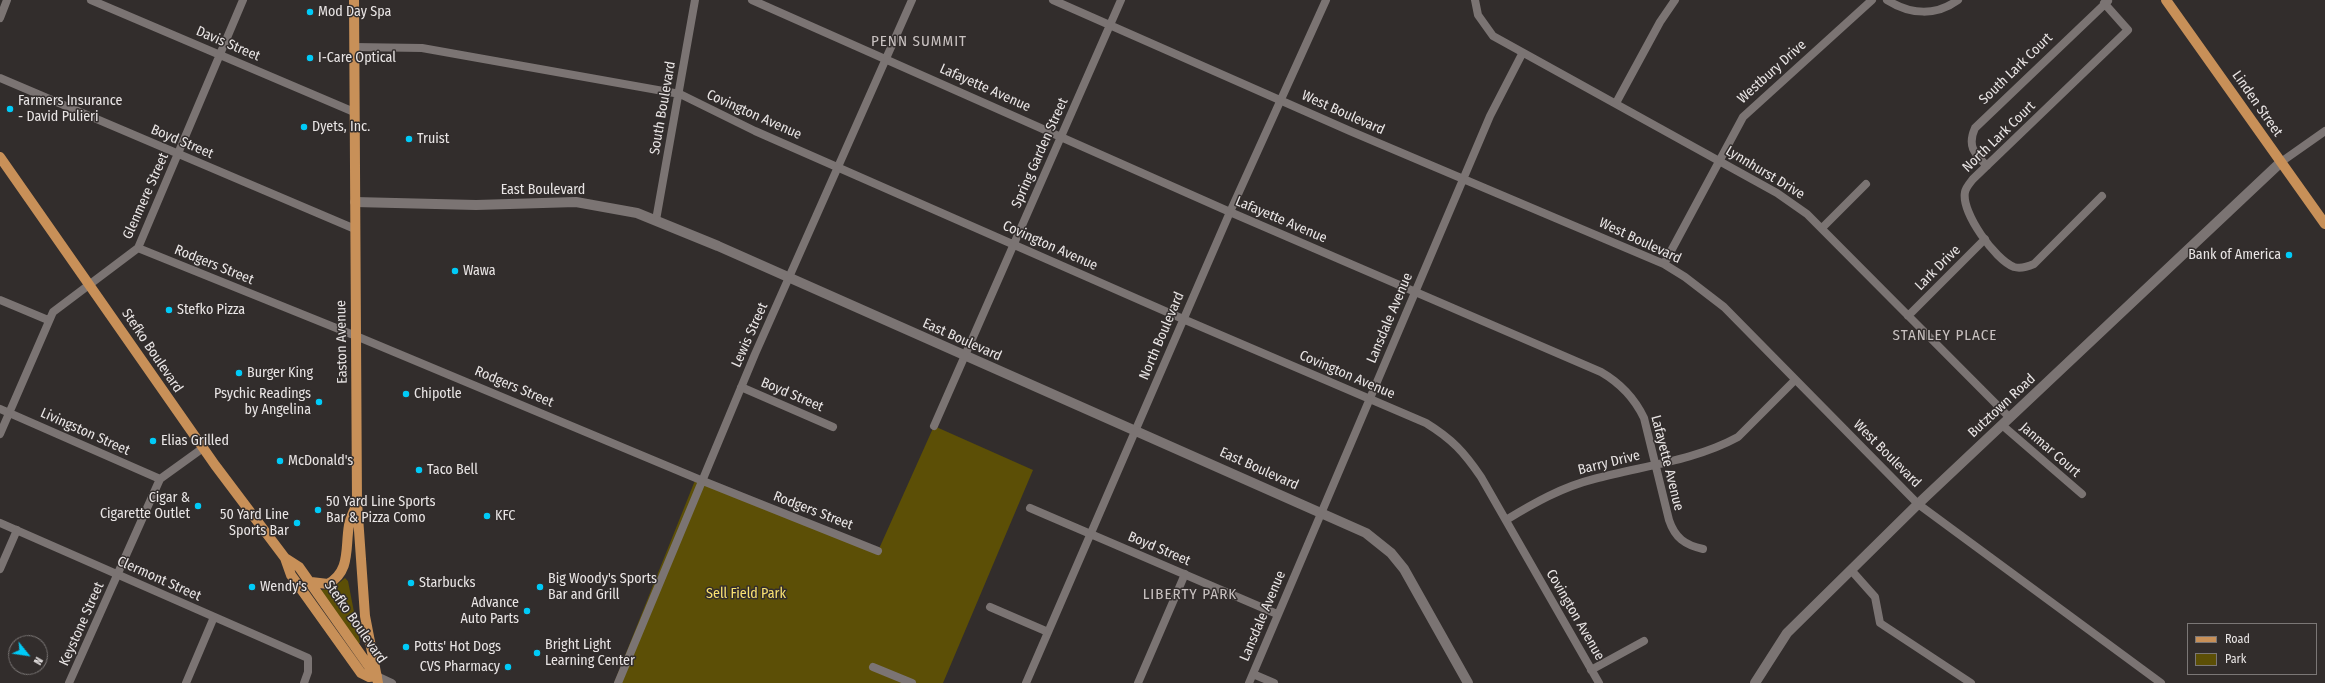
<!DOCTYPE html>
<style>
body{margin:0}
#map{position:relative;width:2325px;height:683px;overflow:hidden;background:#322d2c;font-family:"Fira Sans Condensed",sans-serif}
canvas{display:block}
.legend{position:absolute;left:2187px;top:623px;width:130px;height:52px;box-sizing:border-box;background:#322d2c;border:1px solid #7b7776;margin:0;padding:5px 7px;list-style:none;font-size:12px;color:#e9e5e5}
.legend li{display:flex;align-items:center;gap:8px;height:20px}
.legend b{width:20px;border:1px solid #7b7776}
.north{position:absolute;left:8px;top:635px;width:40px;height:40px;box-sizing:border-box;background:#322d2c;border:1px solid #7b7776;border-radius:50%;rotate:120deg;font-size:11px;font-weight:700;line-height:16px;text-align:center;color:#e9e5e5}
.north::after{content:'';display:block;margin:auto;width:14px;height:18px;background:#00cbf8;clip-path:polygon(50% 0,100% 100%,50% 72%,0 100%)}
</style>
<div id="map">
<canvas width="2325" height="683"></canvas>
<ul class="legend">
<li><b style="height:5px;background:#c89058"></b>Road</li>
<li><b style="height:11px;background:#5c4f06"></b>Park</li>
</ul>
<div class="north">N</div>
</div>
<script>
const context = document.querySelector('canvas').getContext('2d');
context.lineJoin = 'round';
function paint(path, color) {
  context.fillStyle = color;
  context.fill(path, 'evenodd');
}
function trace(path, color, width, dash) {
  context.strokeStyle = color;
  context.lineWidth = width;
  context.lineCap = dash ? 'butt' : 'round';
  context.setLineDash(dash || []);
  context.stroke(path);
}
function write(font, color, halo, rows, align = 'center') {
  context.font = font + ' "Fira Sans Condensed",sans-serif';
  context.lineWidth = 3;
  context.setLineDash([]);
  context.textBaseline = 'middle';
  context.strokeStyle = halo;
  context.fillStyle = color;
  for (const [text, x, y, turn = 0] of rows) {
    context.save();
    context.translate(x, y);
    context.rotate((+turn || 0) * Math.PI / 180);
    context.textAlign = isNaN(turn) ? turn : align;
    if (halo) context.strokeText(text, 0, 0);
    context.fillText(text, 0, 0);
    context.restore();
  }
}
const green = new Path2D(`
 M 934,426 L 1033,470 L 943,683 L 614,683 L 696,478 L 878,551 Z
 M 345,578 L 348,581 L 360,643 L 358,643 L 321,590 L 333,588 Z`);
const minor = new Path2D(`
 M 91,0 L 354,112
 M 752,0 L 1230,212 L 1601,372 C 1620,383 1634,397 1644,418 L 1669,520 C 1675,538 1685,545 1703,549
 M 1053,0 L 1350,131 L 1664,264 L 1685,277 L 1724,307 L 1918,504 L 2161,683
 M 1475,0 L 1478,15 L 1493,36 L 1777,193 L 1807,214 L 2010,418
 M 1887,0 C 1911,15 1936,16 1958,0
 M 0,18 L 7,0
 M 354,47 L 422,48 L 680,94 L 755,131 L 1183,319 L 1426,423 C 1452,439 1464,452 1481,477 L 1599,683
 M 0,78 L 355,229
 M 1616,103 L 1660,22 L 1675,0
 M 2281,162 L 2325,131
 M 1987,166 C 1974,153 1967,146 1975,128 L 2108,1
 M 2102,196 L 2034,264 C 2027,267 2021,269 2014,267 C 1995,260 1961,212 1965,192 C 1966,187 1970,183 1973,179 L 2128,30 L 2104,3
 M 656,220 L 695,0
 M 1822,228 L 1866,184
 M 138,248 L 356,336 L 703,481 L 878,551
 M 1664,264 L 1743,117 L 1872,0
 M 0,300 L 48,320
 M 1908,316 L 1985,239
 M 741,387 L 833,427
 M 0,409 L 160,479
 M 2002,425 L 2082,494
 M 934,426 L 1121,0
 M 0,434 L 53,312 L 138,248 L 243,0
 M 1030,508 L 1277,614
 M 1506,520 C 1534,503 1562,487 1594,479 C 1642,466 1694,461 1738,437 L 1795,380
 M 0,523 L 308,658 L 308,672 L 304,683
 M 0,569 L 17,530
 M 1851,570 L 1875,597 L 1880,623 L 1971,683
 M 990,607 L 1048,632
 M 873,667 L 912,683
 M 1591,670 L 1644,641
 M 1253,674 L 1274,683
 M 377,676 L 392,683
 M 69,683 L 160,479 L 203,448
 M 186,683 L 214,617
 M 618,683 L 755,354 L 912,0
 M 1026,683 L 1230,212 L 1326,0
 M 1138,683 L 1185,574
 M 1249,683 L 1490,116 L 1522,54`);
const tertiary = new Path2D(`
 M 355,202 L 476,205 L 576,202 L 637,213 L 718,246 L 1366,533 L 1391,553 L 1404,569 L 1468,683
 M 1755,683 L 1787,633 L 1918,504 L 2281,162`);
const primary = new Path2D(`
 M 354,0 L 357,502 L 365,616 L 378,683
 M 2166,0 L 2325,224
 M 0,157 L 215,465 L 285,558 L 291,575 L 361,673 L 369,677 L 377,676
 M 285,558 L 299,567 L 375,675
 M 311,582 L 328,584 C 351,571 345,548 349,525 C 350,519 353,513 355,508`);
const markers = [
 [310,12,4,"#00cbf8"],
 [310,58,4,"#00cbf8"],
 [10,109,4,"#00cbf8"],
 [304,127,4,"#00cbf8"],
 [409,139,4,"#00cbf8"],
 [2289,255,4,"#00cbf8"],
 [455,271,4,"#00cbf8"],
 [169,310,4,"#00cbf8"],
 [239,373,4,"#00cbf8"],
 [406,394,4,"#00cbf8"],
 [319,402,4,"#00cbf8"],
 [153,441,4,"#00cbf8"],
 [280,461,4,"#00cbf8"],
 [419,470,4,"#00cbf8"],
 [198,506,4,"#00cbf8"],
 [318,510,4,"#00cbf8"],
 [487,516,4,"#00cbf8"],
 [297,523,4,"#00cbf8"],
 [411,583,4,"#00cbf8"],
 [252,587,4,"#00cbf8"],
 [540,587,4,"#00cbf8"],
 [527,611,4,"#00cbf8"],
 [406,647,4,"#00cbf8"],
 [537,653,4,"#00cbf8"],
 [508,667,4,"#00cbf8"]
];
const poiNames = [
 ["Mod Day Spa",318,12],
 ["I-Care Optical",318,58],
 ["Farmers Insurance",18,101],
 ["- David Pulieri",18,117],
 ["Dyets, Inc.",312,127],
 ["Truist",417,139],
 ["Bank of America",2281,255,"right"],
 ["Wawa",463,271],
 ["Stefko Pizza",177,310],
 ["Burger King",247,373],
 ["Psychic Readings",311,394,"right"],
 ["by Angelina",311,410,"right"],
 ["Chipotle",414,394],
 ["Elias Grilled",161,441],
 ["McDonald's",288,461],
 ["Taco Bell",427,470],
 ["Cigar &",190,498,"right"],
 ["Cigarette Outlet",190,514,"right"],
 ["50 Yard Line Sports",326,502],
 ["Bar & Pizza Como",326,518],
 ["50 Yard Line",289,515,"right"],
 ["Sports Bar",289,531,"right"],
 ["KFC",495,516],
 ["Big Woody's Sports",548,579],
 ["Bar and Grill",548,595],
 ["Starbucks",419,583],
 ["Wendy's",260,587],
 ["Advance",519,603,"right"],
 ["Auto Parts",519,619,"right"],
 ["Bright Light",545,645],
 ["Learning Center",545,661],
 ["Potts' Hot Dogs",414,647],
 ["CVS Pharmacy",500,667,"right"]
];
const streetNames = [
 ["Davis Street",228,44,23],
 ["South Lark Court",2016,69,-44],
 ["Westbury Drive",1772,72,-42],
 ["Lafayette Avenue",985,88,24],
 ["Linden Street",2257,104,55],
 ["South Boulevard",663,108,-80],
 ["West Boulevard",1343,113,24],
 ["Covington Avenue",754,115,24],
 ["North Lark Court",1999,137,-44],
 ["Boyd Street",182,142,23],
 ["Spring Garden Street",1040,153,-66],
 ["Lynnhurst Drive",1765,173,31],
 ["East Boulevard",543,190],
 ["Glenmere Street",146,196,-66],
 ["Lafayette Avenue",1281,220,23],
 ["West Boulevard",1640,241,25],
 ["Covington Avenue",1050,246,24],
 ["Rodgers Street",214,265,22],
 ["Lark Drive",1938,268,-45],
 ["Lansdale Avenue",1390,318,-67],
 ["Lewis Street",750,335,-66],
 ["North Boulevard",1162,336,-67],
 ["East Boulevard",962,340,24],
 ["Easton Avenue",342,342,-91],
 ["Stefko Boulevard",152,351,56],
 ["Covington Avenue",1347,375,23],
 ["Rodgers Street",514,387,23],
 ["Boyd Street",792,395,23],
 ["Butztown Road",2002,406,-43],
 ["Livingston Street",85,432,24],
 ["Janmar Court",2050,450,41],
 ["West Boulevard",1887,454,45],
 ["Barry Drive",1609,463,-14],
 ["Lafayette Avenue",1667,463,76],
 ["East Boulevard",1259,469,24],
 ["Rodgers Street",813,511,21],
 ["Boyd Street",1159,549,23],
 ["Clermont Street",159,579,24],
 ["Covington Avenue",1575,615,60],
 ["Lansdale Avenue",1263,616,-67],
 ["Stefko Boulevard",355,622,55],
 ["Keystone Street",82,624,-66]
];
const parkNames = [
 ["Sell Field Park",746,594]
];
const neighbourhoodNames = [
 ["PENN SUMMIT",919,42],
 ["STANLEY PLACE",1945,336],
 ["LIBERTY PARK",1190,595]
];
paint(green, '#5c4f06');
trace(minor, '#7b7473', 8);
trace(tertiary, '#7b7473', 10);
trace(primary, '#c89058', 10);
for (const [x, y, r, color] of markers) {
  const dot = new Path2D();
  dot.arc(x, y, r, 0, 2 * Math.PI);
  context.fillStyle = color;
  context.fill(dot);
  trace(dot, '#322d2c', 1.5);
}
write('14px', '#e9e5e5', '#322d2c', poiNames, 'left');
write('14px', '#e9e5e5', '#322d2c', streetNames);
write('14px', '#f9e170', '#322d2c', parkNames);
context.letterSpacing = '1px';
write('15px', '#c8c1c0', '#322d2c', neighbourhoodNames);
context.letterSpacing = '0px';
</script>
